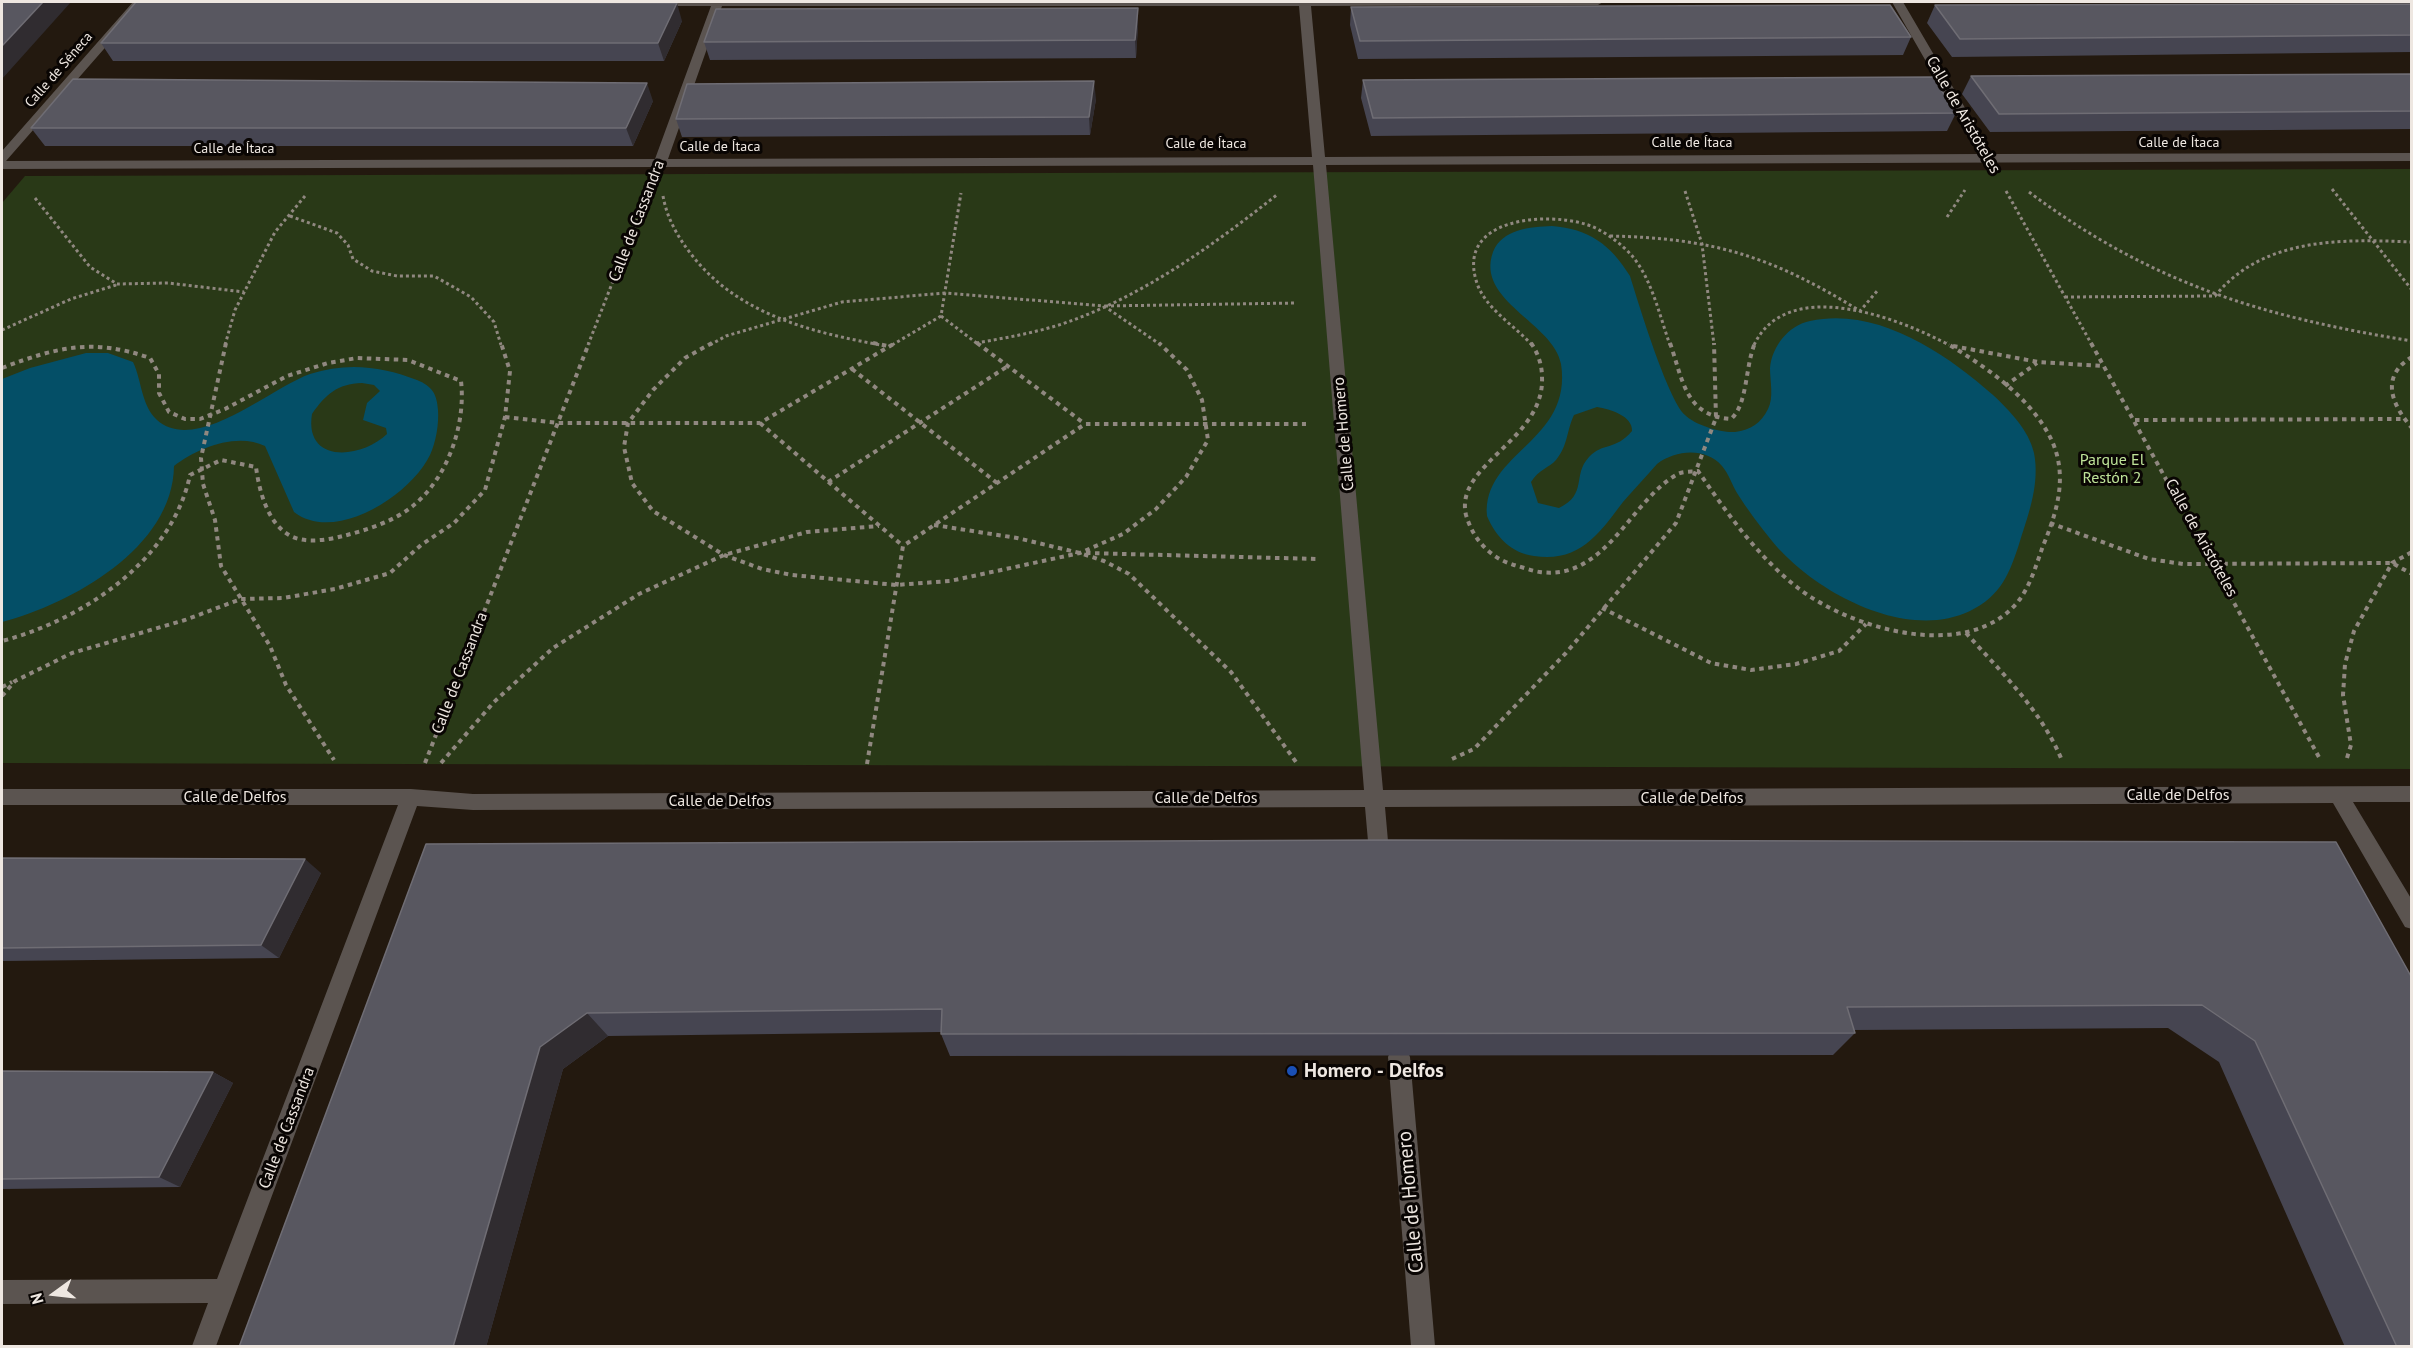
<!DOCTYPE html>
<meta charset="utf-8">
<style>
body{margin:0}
#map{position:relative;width:2413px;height:1348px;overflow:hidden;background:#23190f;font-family:"PT Sans",sans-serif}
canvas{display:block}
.frame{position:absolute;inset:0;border:3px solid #eee7e1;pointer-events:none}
.north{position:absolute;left:24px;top:1264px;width:60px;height:60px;-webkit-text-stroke:4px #090503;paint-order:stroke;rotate:255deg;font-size:16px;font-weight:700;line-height:24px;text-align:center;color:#eee7e1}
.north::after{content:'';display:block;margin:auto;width:21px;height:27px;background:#eee7e1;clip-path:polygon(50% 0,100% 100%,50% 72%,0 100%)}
</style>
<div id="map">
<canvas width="2413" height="1348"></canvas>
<div class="frame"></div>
<div class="north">N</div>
</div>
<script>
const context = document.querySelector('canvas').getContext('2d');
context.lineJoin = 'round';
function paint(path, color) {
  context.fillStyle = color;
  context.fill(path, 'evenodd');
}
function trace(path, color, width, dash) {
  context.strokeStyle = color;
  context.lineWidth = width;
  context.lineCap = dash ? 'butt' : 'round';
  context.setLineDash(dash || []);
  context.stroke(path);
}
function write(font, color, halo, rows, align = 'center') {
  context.font = font + ' "PT Sans",sans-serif';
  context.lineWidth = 6;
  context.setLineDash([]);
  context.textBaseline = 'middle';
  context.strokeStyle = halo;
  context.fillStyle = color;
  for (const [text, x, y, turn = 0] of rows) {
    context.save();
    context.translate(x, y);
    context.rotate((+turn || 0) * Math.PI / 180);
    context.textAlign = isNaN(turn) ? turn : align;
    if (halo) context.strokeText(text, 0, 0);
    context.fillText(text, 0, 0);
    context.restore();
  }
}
const green = new Path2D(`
 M 2411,169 L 2411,769 L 2,763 L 2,203 L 25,176 Z`);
const water = new Path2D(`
 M 1552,226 C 1589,229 1610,244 1630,276 C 1638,302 1668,400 1685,415 C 1695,425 1721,433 1735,432 C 1751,430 1761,423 1768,409 C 1774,398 1770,381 1770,368 C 1772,346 1789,325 1810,321 C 1876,306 1946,353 1993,395 C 2009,410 2029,430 2034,453 C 2040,483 2029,513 2020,541 C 2010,573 2001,596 1970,611 C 1905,642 1813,591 1772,541 C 1760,526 1747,509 1737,493 C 1732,485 1729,474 1722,466 C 1705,447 1676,450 1657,464 C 1646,477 1634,489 1623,502 C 1599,534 1579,563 1534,556 C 1511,553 1496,537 1487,516 C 1482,452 1573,442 1561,364 C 1554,323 1475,301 1493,252 C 1502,229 1530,227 1552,226 ZM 1597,407 C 1610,409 1633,416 1632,431 C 1615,451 1603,442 1589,457 C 1572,475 1588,494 1559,508 L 1538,503 L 1531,482 C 1539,469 1549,468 1556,460 C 1568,446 1567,429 1574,415 Z
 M 86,353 L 108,353 L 133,362 C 142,381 141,405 157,420 C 196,455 272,387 310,374 C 346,362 382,366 417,380 C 432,386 437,394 438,410 C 439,424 436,442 430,455 C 411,495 335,544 294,512 L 265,446 C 237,432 197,448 174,466 C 173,548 71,604 2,622 L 2,379 L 30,368 ZM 362,383 L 374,385 L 380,391 L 367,403 L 363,420 L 386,428 L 387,434 C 361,459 304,464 312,414 C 326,394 337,384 362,383 Z`);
const pathFar1 = new Path2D(`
 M 2332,189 L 2412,290
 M 1685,191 L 1702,244 L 1714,345
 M 2006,191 L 2092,345
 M 2029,192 C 2152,284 2263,317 2412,341
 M 663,196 C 667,218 677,236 691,254 C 737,314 810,332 881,345
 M 35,198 L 90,267 L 117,284 L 168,283 L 244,292
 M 290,216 L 337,233 L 348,245 L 353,259 L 372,271 L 397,276 L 434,276 L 471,297 L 494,322 L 501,345
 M 1947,217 L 1965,190
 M 1610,236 C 1714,238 1773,257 1860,311 L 1878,290
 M 2065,297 L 2215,296 C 2263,237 2342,239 2412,242
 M 1105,306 L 1296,303
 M 941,316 L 979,345
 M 2,330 L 71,299 L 116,285
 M 976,343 C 1005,338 1034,333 1062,324 C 1142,297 1212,246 1278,194
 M 225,345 L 235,310 L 275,232 L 305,196
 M 588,345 L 647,194
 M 710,345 L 726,336 L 842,302 L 945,293 L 1104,306 L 1161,345
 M 892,345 L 941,316 L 961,193
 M 1532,345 C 1514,325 1483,307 1476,280 C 1458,218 1545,212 1585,224 C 1602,229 1621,243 1633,257 C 1652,280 1660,317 1670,345
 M 1754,345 C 1787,275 1899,318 1949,345`);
const path = new Path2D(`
 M 226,343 L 201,458 L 203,484 L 215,520 L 221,566 L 270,646 L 286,685 L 334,760
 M 712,343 L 685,358 L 653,390 L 628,423 L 624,447 L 632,483 L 653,511 L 724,555 L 762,569 L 792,575 L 896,585 L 950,581 L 1080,553 L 1123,534 L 1156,509 L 1186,477 L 1208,440 L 1202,400 L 1187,370 L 1159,343
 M 873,343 L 888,346
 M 977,343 L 1085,424
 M 1531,343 C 1538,353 1542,365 1542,377 C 1545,440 1454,464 1466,515 C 1473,539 1490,558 1514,565 C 1522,567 1532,571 1540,572 C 1605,581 1630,502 1676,475 C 1682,471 1691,472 1698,471 C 1727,513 1757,556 1798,588 C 1851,629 1965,662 2016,604 C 2030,588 2036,565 2043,546 C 2057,512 2068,477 2052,441 C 2032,398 1985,366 1946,343
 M 1670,343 C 1683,380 1685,416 1731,419 C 1748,404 1745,366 1755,343
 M 2091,343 L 2320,759
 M 1953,346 L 2038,362 L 2103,366
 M 2412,357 C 2380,376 2391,404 2412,428
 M 2,368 C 57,347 93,338 150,358 L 159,374 L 159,393 L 169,412 L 185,419 L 200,419 L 225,409 L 287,376 L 328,363 L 357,358 L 408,360 L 461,381 C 466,424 448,477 414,505 C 395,521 367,530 343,536 C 327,540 304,544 289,535 C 267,522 259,490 256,467 L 221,460 L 190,475 C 172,561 82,620 2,641
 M 852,369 L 997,483
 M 2005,386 L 2037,363
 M 505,417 L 558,423 L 760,423 L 895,343
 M 2135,420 L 2404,419
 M 760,423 L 903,546
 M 828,482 L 1008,366
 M 2050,523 L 2149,559 L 2183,564 L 2392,563 L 2412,574
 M 934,525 L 1017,538 L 1080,553 L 1104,561 L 1129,574 L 1231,672 L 1296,762
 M 1086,553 L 1318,559
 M 1602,608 L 1711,663 L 1751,670 L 1796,664 L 1839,651 L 1866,624
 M 1966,633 C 2001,672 2040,709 2061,758
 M 2,687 L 12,682
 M 2,696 L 15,681 L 72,653 L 185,620 L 241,599 L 283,598 L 335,589 L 390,573 L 421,545 L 454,523 L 485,490 L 505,417 L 510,371 L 501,343
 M 2347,758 L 2351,745 L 2343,695 L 2345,664 L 2354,631 L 2392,563 L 2412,552
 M 1452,759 L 1474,749 L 1566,653 L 1676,523 L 1716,418 L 1714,343
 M 425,763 L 589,343
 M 441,763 L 494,702 L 553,648 L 639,594 L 724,555 L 807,532 L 879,526
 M 867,764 L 903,546 L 1085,424 L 1306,424`);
const minor = new Path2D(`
 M 133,2 L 145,2 L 6,161 L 655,159 L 711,6 L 653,6 L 649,5 L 648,2 L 1603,2 L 1598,5 L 1311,6 L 1325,157 L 1979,154 L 1892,2 L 1903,2 L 1992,154 L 2412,153 L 2412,161 L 1326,165 L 1383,790 L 2412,786 L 2412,802 L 2353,802 L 2412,900 L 2412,929 L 2405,927 L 2333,803 L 1385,807 L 1390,864 L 1387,870 L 1380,873 L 1373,870 L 1370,864 L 1365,807 L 473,810 L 417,806 L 216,1346 L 192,1346 L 208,1303 L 2,1304 L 2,1280 L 217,1279 L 398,805 L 2,805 L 2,789 L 411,789 L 473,794 L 1364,790 L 1313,165 L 2,169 L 2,151 ZM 722,6 L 1299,6 L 1312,157 L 668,159 Z
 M 1399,1046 L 1407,1050 L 1410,1057 L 1435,1346 L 1411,1346 L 1388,1057 L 1391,1050 Z`);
const wall = new Path2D(`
 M 2412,4 L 2412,52 L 1952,57 L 1927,23 L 1935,5 Z
 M 1351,7 L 1911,37 L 1903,55 L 1358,59 L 1350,25 Z
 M 682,21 L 664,61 L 113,61 L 101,43 Z
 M 1138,25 L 1136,58 L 710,60 L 704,42 Z
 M 2412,74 L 2412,129 L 1990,132 L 1962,94 L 1971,76 Z
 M 1363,80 L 1956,113 L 1947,131 L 1371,136 L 1361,98 Z
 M 1096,99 L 1090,135 L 682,137 L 676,119 Z
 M 653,101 L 633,146 L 45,146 L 31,128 Z
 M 2336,842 L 2412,1347 L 2345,1347 L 2219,1062 L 2168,1028 L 1854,1030 L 1855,1033 L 1833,1055 L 950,1056 L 941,1034 L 941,1032 L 608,1036 L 563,1069 L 486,1347 L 239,1347 L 426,844 Z
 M 2,858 L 321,873 L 279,958 L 2,961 Z
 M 2,1071 L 213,1072 L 233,1083 L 180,1187 L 2,1189 Z`);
const shadedWall = new Path2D(`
 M 43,2 L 71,2 L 2,79 L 2,46 Z
 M 677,3 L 682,21 L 664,61 L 658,43 Z
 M 1138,8 L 1138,25 L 1136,58 L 1135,40 Z
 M 1094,81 L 1096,99 L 1090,135 L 1089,117 Z
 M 647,83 L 653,101 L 633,146 L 626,128 Z
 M 305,859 L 321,873 L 279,958 L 261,945 Z
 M 587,1013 L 608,1036 L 563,1069 L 486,1347 L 453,1347 L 540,1047 Z
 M 213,1072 L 233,1083 L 180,1187 L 159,1177 Z`);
const building = new Path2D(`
 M 2,2 L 43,2 L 2,46 Z
 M 136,2 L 381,2 L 677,3 L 658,43 L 101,43 Z
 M 2412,4 L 2412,35 L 1960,39 L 1935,5 Z
 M 1890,5 L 1911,37 L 1360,41 L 1351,7 Z
 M 1138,8 L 1135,40 L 704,42 L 716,9 Z
 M 2412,74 L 2412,111 L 1999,114 L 1971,76 Z
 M 1933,77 L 1956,113 L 1373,118 L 1363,80 Z
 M 73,79 L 647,83 L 626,128 L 31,128 Z
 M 1094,81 L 1089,117 L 676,119 L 687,84 Z
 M 1386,840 L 2336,842 L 2412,978 L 2412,1347 L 2397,1347 L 2255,1041 L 2202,1005 L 1847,1007 L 1855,1033 L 941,1034 L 942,1009 L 587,1013 L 540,1047 L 453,1347 L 239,1347 L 426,844 Z
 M 2,858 L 305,859 L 261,945 L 2,948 Z
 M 2,1071 L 213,1072 L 159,1177 L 2,1179 Z`);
const markers = [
 [1292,1071,6,"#1a4fb4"]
];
const farStreetnames = [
 ["Calle de Séneca",59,70,-49],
 ["Calle de Ítaca",1692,143],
 ["Calle de Ítaca",2179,143],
 ["Calle de Ítaca",1206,144],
 ["Calle de Ítaca",720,147],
 ["Calle de Ítaca",234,149]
];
const streetNames = [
 ["Calle de Aristóteles",1963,115,60],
 ["Calle de Cassandra",637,221,-69],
 ["Calle de Homero",1344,434,-95],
 ["Calle de Aristóteles",2201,538,61],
 ["Calle de Cassandra",460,673,-69],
 ["Calle de Delfos",2178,795],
 ["Calle de Delfos",235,797],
 ["Calle de Delfos",1206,798],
 ["Calle de Delfos",1692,798],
 ["Calle de Delfos",720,801],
 ["Calle de Cassandra",287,1128,-69]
];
const parkNames = [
 ["Parque El",2112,460],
 ["Restón 2",2112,478]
];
const nearPoinames = [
 ["Homero - Delfos",1304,1071]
];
const nearStreetnames = [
 ["Calle de Homero",1411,1202,-95]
];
paint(green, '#293917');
paint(water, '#044f67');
trace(pathFar1, '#908880', 3, [3, 3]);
trace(path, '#908880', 4, [4.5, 4.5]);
paint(minor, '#5b5450');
paint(wall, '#464551');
paint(shadedWall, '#302c30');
paint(building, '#585760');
trace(building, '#6f6d74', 1.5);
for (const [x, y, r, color] of markers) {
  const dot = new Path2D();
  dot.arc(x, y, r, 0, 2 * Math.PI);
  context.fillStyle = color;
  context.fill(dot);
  trace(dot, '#090503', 2);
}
write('14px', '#eee7e1', '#090503', farStreetnames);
write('16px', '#eee7e1', '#090503', streetNames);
write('16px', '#bfe499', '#090503', parkNames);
write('bold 20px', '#eee7e1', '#090503', nearPoinames, 'left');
write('20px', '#eee7e1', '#090503', nearStreetnames);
</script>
